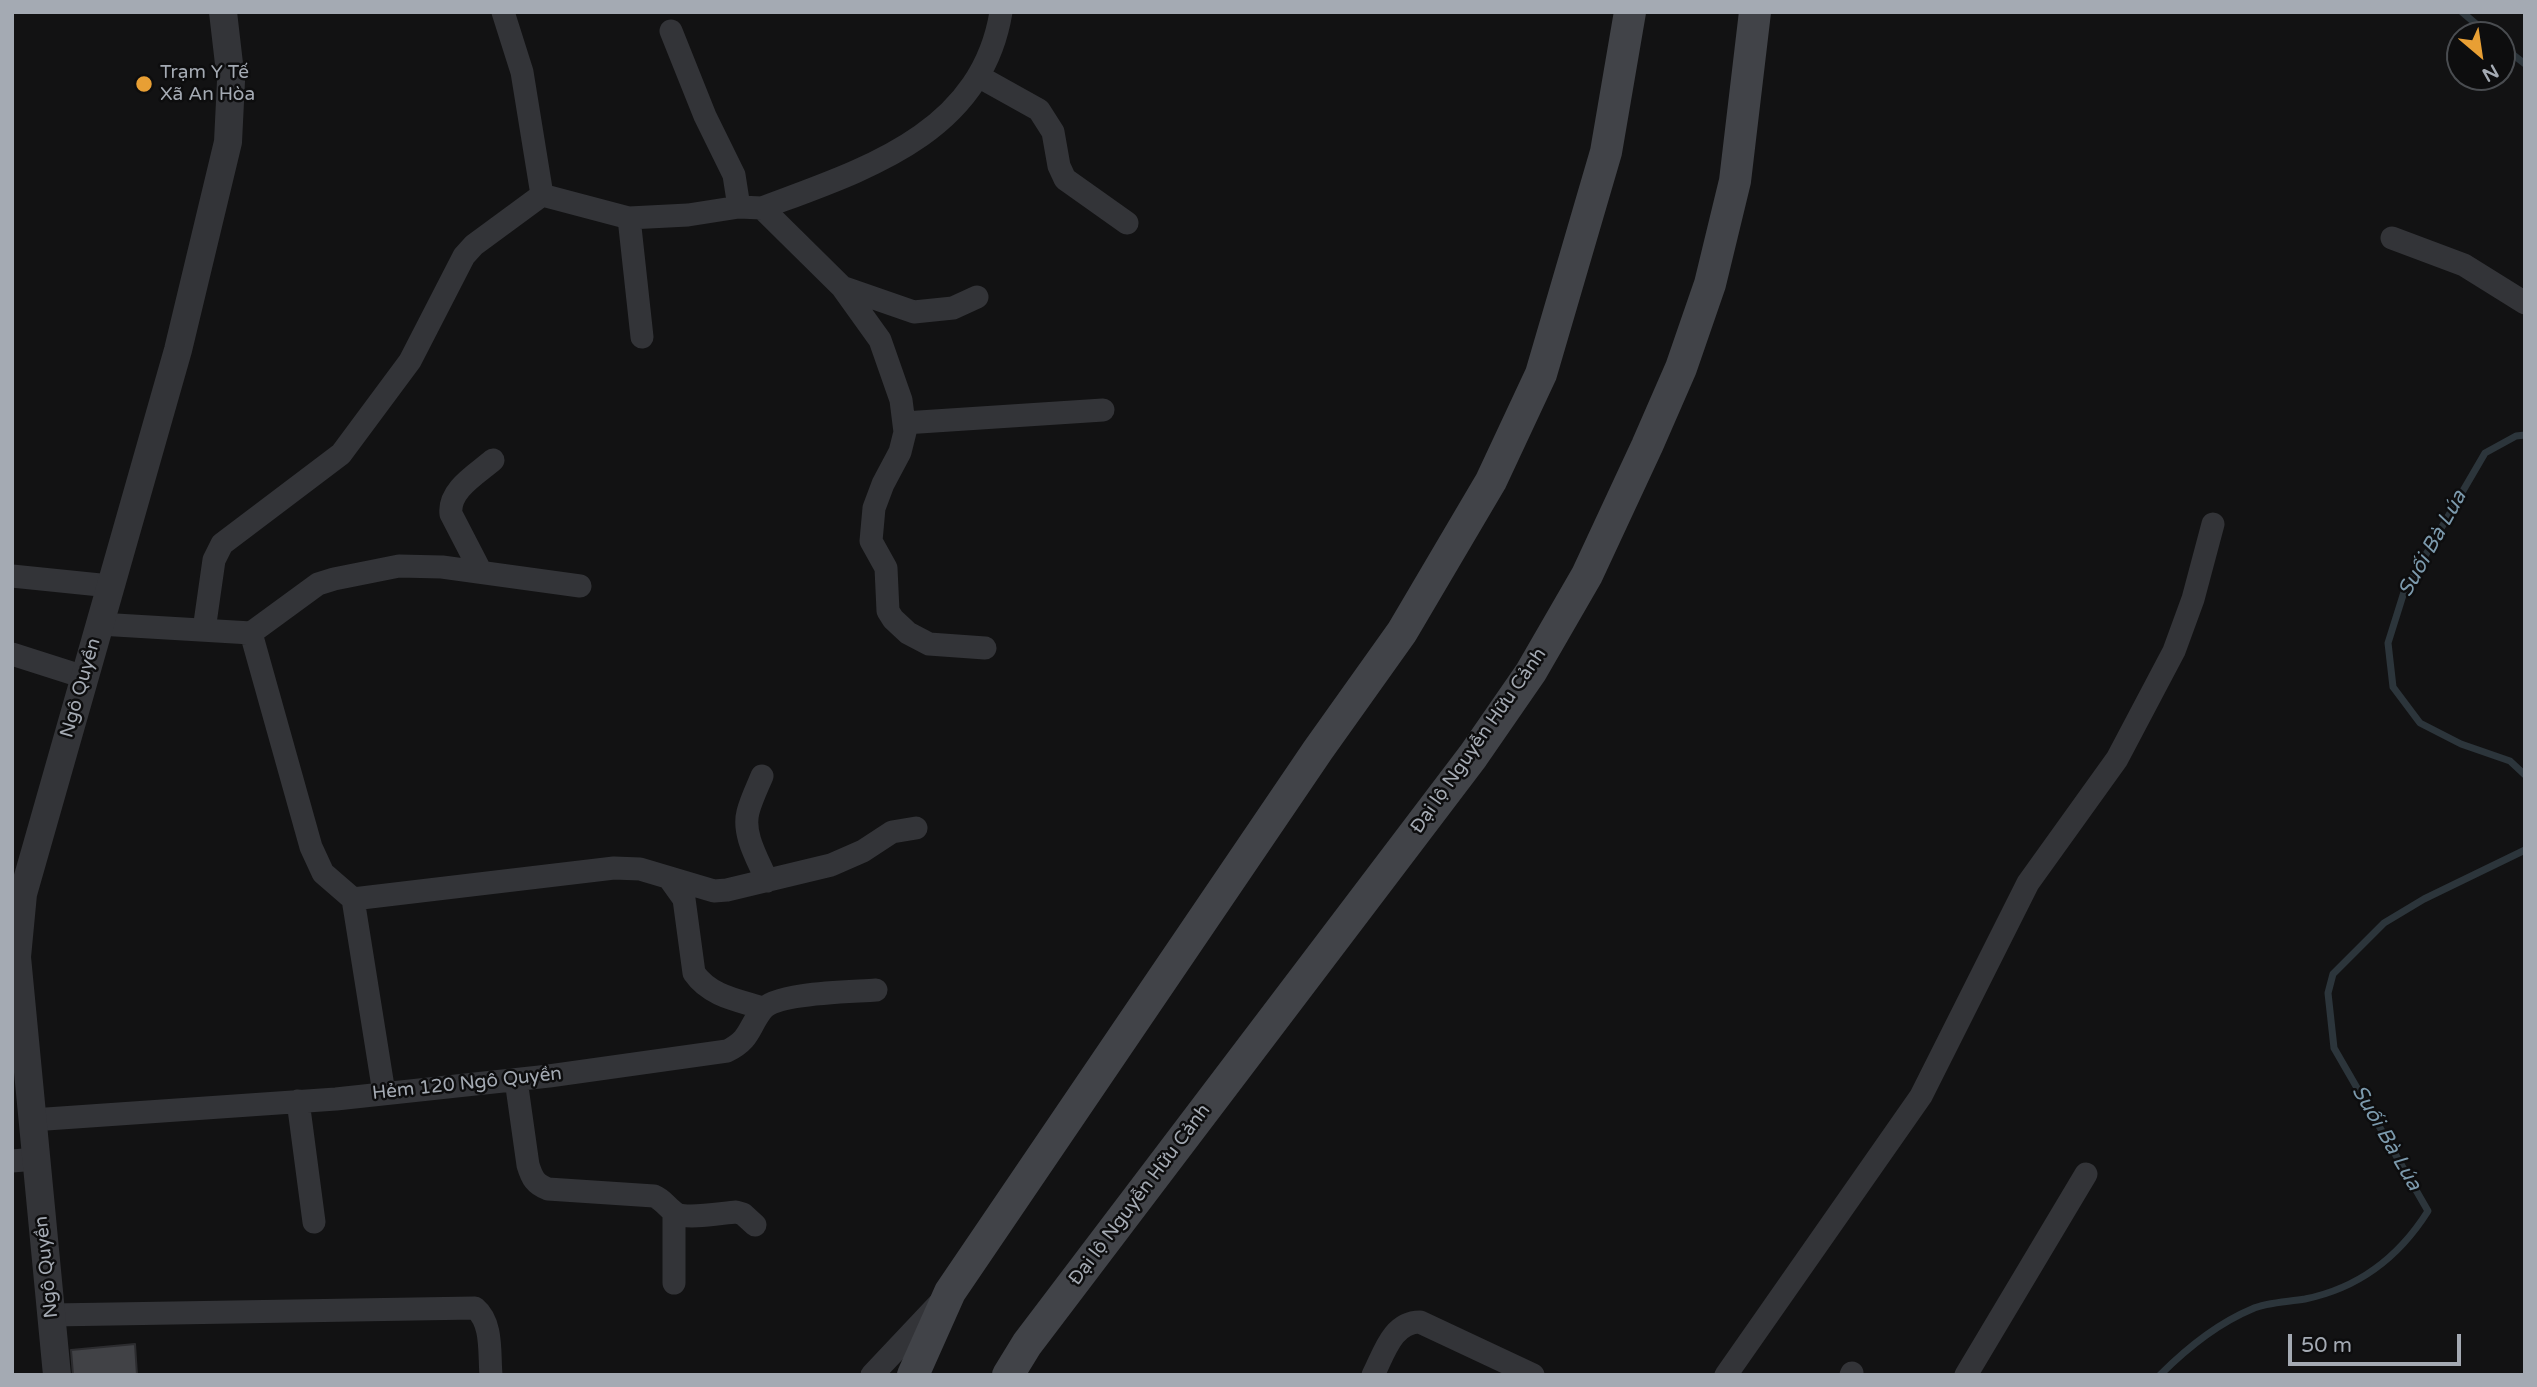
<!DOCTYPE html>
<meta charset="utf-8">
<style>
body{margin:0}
#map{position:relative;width:2537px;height:1387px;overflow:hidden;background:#121213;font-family:"Varela Round",sans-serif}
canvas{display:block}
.frame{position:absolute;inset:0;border:14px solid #a4aab3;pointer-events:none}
.north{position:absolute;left:2446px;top:21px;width:70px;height:70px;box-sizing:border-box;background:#0d0d0e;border:2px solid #494c50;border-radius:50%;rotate:151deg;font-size:19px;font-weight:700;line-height:28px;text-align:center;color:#a4aab3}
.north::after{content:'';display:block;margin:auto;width:24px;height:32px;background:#e89f34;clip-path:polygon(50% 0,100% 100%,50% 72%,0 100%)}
.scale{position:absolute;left:2288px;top:1334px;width:173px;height:32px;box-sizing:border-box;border:4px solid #a4aab3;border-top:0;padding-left:9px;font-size:21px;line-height:24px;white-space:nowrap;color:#a4aab3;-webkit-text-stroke:5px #0d0d0e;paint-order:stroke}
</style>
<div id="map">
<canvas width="2537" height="1387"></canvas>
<div class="frame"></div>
<div class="north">N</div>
<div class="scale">50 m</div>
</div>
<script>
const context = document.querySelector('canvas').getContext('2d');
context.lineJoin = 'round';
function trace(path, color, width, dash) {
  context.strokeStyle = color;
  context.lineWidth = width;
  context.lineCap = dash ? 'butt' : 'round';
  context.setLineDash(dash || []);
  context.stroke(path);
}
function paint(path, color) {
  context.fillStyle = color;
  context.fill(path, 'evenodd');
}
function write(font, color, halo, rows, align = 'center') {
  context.font = font + ' "Varela Round",sans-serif';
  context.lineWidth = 5;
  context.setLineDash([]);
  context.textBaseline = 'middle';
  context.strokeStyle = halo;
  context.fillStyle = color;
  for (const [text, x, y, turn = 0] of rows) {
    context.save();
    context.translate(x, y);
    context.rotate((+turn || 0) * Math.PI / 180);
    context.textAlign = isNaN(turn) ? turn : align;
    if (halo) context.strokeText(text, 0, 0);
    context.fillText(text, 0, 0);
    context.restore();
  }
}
const stream = new Path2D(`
 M 2462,12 L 2489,35
 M 2502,46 L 2525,64
 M 2525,435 L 2516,436 L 2485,453 L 2404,592 L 2388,643 L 2393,687 L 2420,723 L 2461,744 L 2510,761 L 2525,775
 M 2160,1375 C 2187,1348 2216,1324 2252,1309 C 2267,1302 2288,1302 2305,1299 C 2359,1288 2399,1257 2428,1211 L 2334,1048 L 2328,993 L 2333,974 L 2384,923 L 2424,899 L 2525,850`);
const building = new Path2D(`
 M 135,1344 L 137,1375 L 73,1375 L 71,1350 Z`);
const minor = new Path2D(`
 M 503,12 L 522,72 L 542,195
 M 671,31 L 705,116 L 734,175 L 739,207
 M 978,76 L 1039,110 L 1053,132 L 1059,166 L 1065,179 L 1127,223
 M 762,208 C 863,170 981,135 1001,12
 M 629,218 L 642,337
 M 2392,238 L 2464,265 L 2525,303
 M 842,287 L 914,312 L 953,308 L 977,297
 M 904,423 L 1103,410
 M 481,572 L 451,514 C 448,490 477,474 493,460
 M 12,576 L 110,586
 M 99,624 L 251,633 L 318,584 L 334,579 L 399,566 L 442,567 L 580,586
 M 204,630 L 214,560 L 222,544 L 341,454 L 410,361 L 464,256 L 474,245 L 542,195 L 629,218 L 688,215 L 739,207 L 762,208 L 842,287 L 880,340 L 901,400 L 905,432 L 900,452 L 883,484 L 874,508 L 871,541 L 886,568 L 888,611 L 893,619 L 908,633 L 929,644 L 985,648
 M 251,633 L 311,847 L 323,873 L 353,899 L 384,1093
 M 12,654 L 84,677
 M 762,776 C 757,788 751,800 748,812 C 742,835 759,861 767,881
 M 669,878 L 684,899 L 694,973 C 710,996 737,1000 763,1008
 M 353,899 L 614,868 L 640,869 L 714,891 L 727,890 L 831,865 L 863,851 L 892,832 L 916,828
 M 516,1080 L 528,1165 C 532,1178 535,1184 548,1189 L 654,1196 C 664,1200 668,1209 677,1214 C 689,1219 722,1213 736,1212 L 743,1214 L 755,1225
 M 298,1101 L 314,1222
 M 32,1120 L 336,1099 L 549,1076 L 727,1051 C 751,1039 748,1028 762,1010 C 776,992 852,992 876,990
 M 12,1161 L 36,1159
 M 674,1212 L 674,1283
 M 52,1315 L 475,1308 C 493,1323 489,1353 491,1375
 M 872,1375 L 938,1305
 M 1373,1375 C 1384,1354 1392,1322 1420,1322 L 1533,1375
 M 1726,1375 L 1921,1096 L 2028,883 L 2117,759 L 2174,651 L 2193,599 L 2213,524
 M 1851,1375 L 1852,1373
 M 1966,1375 L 2086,1174`);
const tertiary = new Path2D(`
 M 57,1375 L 17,957 L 23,894 L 178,350 L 228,142 L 231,81 L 223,12`);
const secondary = new Path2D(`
 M 913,1375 L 950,1292 L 1318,750 L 1402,632 L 1491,481 L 1541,374 L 1606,152 L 1630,12
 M 1008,1375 L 1027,1344 L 1473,756 L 1531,672 L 1587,575 L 1647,446 L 1681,368 L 1710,284 L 1735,181 L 1755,12`);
const markers = [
 [144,84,9,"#e89f34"]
];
const poiNames = [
 ["Trạm Y Tế",160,73],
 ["Xã An Hòa",160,95]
];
const streetNames = [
 ["Ngô Quyền",81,688,-74],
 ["Đại lộ Nguyễn Hữu Cảnh",1479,741,-55],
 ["Hẻm 120 Ngô Quyền",467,1084,-6],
 ["Đại lộ Nguyễn Hữu Cảnh",1140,1195,-53],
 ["Ngô Quyền",47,1267,-96]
];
const waterNames = [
 ["Suối Bà Lúa",2433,544,-61],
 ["Suối Bà Lúa",2386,1138,60]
];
trace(stream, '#2c353b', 7);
paint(building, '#414246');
trace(building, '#2c2c2f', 2);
trace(minor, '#333438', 23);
trace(tertiary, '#333438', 28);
trace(secondary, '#414348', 32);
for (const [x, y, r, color] of markers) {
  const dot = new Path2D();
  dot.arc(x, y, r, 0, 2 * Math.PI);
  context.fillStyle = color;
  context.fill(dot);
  trace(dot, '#0d0d0e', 2.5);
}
write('19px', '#a4aab3', '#0d0d0e', poiNames, 'left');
write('19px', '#a4aab3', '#0d0d0e', streetNames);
write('italic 21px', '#7c9aad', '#0d0d0e', waterNames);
</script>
